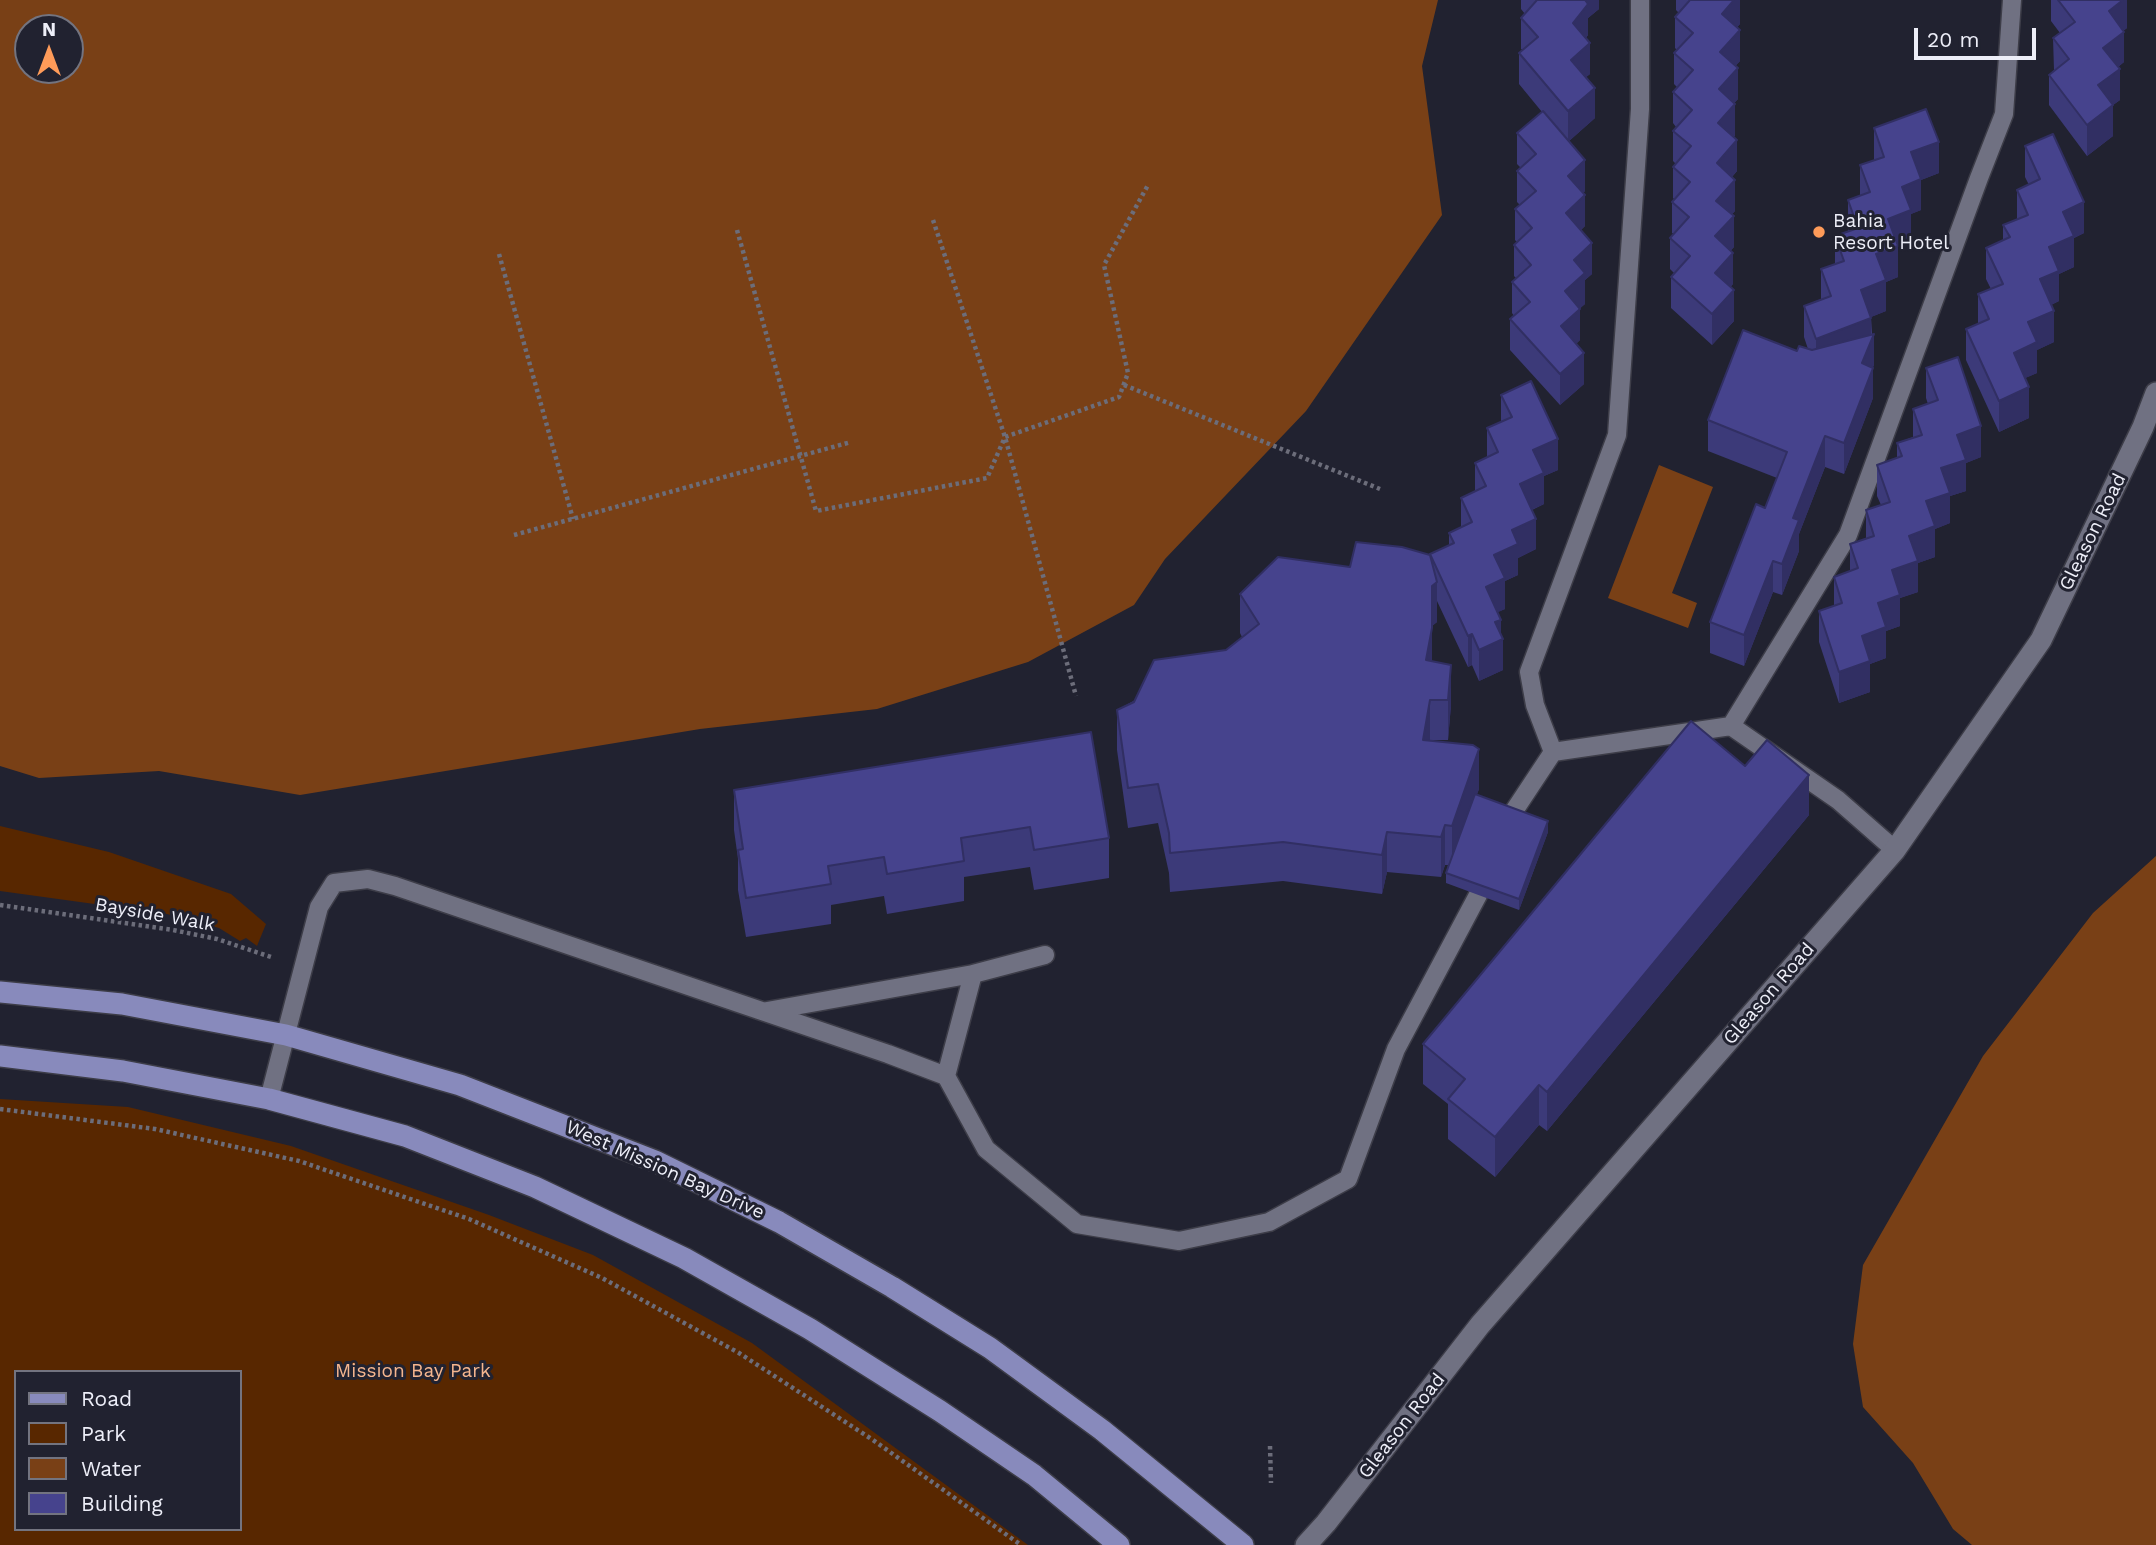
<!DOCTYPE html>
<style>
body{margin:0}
#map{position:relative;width:2156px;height:1545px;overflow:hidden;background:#212230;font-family:"Work Sans",sans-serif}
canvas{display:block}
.legend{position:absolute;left:14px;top:1370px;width:228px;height:161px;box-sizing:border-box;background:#212230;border:2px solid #737480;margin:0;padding:9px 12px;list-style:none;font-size:21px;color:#edeef8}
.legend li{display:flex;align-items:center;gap:14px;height:35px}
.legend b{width:35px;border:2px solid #737480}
.north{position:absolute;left:14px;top:14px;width:70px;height:70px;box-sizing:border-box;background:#212230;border:2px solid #737480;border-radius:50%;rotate:0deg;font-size:19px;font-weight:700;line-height:28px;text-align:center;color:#edeef8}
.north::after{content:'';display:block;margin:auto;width:24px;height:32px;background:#fe9b59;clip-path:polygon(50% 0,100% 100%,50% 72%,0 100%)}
.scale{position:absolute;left:1914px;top:28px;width:122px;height:32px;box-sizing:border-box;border:4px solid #edeef8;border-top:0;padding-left:9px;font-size:21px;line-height:24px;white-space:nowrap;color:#edeef8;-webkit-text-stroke:5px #212230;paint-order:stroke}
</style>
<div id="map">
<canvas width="2156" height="1545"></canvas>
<ul class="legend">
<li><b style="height:9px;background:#888abc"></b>Road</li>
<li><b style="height:19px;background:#582700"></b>Park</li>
<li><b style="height:19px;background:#794016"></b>Water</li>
<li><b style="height:19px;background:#46438d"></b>Building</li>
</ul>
<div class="north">N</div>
<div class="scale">20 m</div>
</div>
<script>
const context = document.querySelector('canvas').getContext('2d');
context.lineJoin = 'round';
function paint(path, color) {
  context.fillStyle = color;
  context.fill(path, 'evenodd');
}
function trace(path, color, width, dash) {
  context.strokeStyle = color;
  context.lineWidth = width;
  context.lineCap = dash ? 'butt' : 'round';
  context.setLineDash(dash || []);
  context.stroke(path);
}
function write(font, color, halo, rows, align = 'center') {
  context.font = font + ' "Work Sans",sans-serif';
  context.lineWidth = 6;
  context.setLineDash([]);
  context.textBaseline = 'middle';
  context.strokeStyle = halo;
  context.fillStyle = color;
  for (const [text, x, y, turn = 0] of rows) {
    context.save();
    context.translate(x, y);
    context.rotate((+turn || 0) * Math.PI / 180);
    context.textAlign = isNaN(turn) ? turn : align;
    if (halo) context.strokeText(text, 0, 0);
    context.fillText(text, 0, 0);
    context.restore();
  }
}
const green = new Path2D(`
 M 0,826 L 109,852 L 231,894 L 266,924 L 257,946 L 246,938 L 240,941 L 219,928 L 167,914 L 0,891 Z
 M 0,1099 L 128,1107 L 291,1146 L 489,1215 L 593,1255 L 752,1343 L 1028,1545 L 0,1545 ZM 16,1372 L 240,1372 L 240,1529 L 16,1529 Z`);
const water = new Path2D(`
 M 0,0 L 1438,0 L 1422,66 L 1442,215 L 1306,411 L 1165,559 L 1134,605 L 1028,662 L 877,709 L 700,729 L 300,795 L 159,771 L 39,778 L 0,766 ZM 28,28 L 70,28 L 70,70 L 28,70 Z
 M 1659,465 L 1713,487 L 1672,593 L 1697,603 L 1688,628 L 1608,598 Z
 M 2156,856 L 2156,1545 L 1972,1545 L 1953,1529 L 1913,1463 L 1863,1407 L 1853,1344 L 1863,1265 L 1983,1056 L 2093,913 Z`);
const path = new Path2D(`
 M 933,220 L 1005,437 L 1076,696
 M 737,230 L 816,511 L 987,478 L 1005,437 L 1119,397 L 1128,373 L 1104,265 L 1148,185
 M 499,254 L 573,519
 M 1124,385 L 1380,489
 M 514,535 L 851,442
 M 0,905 L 173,930 L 217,939 L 274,958
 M 0,1109 L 155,1129 L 299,1161 L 469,1219 L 602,1278 L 739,1353 L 873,1440 L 1021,1545
 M 1270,1446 L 1271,1483`);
const lane = new Path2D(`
 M 1731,726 L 1838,800 L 1895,850
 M 1553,752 L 1731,726 L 1848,535 L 1979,178 L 2004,114 L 2012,0
 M 1510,817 L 1553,752 L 1535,705 L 1529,672 L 1617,435 L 1640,109 L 1640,0
 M 767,1011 L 973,974
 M 946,1076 L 973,974 L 1045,955
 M 269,1099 L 319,907 L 334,883 L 368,879 L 395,886 L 888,1054 L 946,1076 L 986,1149 L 1077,1224 L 1179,1241 L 1269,1222 L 1348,1179 L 1396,1049 L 1478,895`);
const street = new Path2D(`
 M 1306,1545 L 1326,1523 L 1480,1325 L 1895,850 L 2041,640 L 2143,427 L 2156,393`);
const primary = new Path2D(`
 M 0,992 L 122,1004 L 286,1035 L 460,1085 L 655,1161 L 779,1222 L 892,1287 L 990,1348 L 1102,1430 L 1243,1545
 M 0,1056 L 123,1071 L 269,1099 L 405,1136 L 535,1187 L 684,1258 L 810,1329 L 940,1411 L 1034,1475 L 1119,1545`);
const wall = new Path2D(`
 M 1521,0 L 1599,0 L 1599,9 L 1588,18 L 1588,35 L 1586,38 L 1590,74 L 1586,77 L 1595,118 L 1569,141 L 1585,191 L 1583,193 L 1585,226 L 1581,230 L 1592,274 L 1585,280 L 1585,304 L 1580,308 L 1580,340 L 1576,344 L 1584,384 L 1560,405 L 1510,350 L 1510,319 L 1514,316 L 1512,313 L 1512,282 L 1516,278 L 1514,276 L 1514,245 L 1517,242 L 1515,240 L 1515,209 L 1520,205 L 1517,202 L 1517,171 L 1521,168 L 1517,164 L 1517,133 L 1542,112 L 1519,84 L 1519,53 L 1523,50 L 1521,49 L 1521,18 L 1525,14 L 1521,9 Z
 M 1676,0 L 1740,0 L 1740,24 L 1737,27 L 1740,61 L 1735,66 L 1738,99 L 1734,103 L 1735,135 L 1734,137 L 1737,171 L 1732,177 L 1735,211 L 1732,214 L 1734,247 L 1731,250 L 1733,284 L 1730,287 L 1734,321 L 1712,345 L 1671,308 L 1671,277 L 1674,273 L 1670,269 L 1670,238 L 1674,234 L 1672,233 L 1672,202 L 1674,199 L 1673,198 L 1673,167 L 1676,164 L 1673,161 L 1673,131 L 1676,127 L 1673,123 L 1673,92 L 1677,87 L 1674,84 L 1674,53 L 1677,50 L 1675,48 L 1675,17 L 1679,13 L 1676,10 Z
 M 2051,0 L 2127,0 L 2127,28 L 2123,31 L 2124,62 L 2118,67 L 2120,100 L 2113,105 L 2113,136 L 2087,156 L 2049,105 L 2049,75 L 2054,70 L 2053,38 L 2060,33 L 2051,21 Z
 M 1874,128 L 1939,173 L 1921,180 L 1921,210 L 1911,214 L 1911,241 L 1898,246 L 1898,277 L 1886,282 L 1886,311 L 1871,317 L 1874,365 L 1873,367 L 1873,398 L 1844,474 L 1825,467 L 1799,534 L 1799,551 L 1782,595 L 1773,592 L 1744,666 L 1710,653 L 1710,622 L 1765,508 L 1777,478 L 1708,451 L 1708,420 L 1797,351 L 1808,349 L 1804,337 L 1804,306 L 1821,299 L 1821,269 L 1835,264 L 1835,236 L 1848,231 L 1848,200 L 1860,196 L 1860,165 L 1874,160 Z
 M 2025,146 L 2084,233 L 2074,238 L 2074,267 L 2059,274 L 2059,301 L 2051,305 L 2054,342 L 2037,350 L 2037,373 L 2025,378 L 2029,418 L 1999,432 L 1966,360 L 1966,329 L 1978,324 L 1978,294 L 1991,289 L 1986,279 L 1986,248 L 2003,241 L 2003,225 L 2017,219 L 2017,190 L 2029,185 L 2025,177 Z
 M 1926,368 L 1981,457 L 1966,463 L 1966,491 L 1950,496 L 1950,523 L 1935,529 L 1935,557 L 1918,563 L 1918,592 L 1900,598 L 1900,626 L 1886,631 L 1886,658 L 1870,664 L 1870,692 L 1839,703 L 1819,642 L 1819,611 L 1834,606 L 1834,577 L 1850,571 L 1850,544 L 1866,538 L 1866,510 L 1881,505 L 1877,496 L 1877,465 L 1897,458 L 1897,443 L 1913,437 L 1913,409 L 1928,404 L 1926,398 Z
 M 1501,395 L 1558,470 L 1544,476 L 1544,504 L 1532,510 L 1536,549 L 1518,558 L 1518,575 L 1505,581 L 1505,609 L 1497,612 L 1501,635 L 1503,670 L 1479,681 L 1472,665 L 1468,667 L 1437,601 L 1437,622 L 1432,626 L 1432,661 L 1451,705 L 1448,740 L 1430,740 L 1479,789 L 1477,794 L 1548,832 L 1519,910 L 1446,883 L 1446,873 L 1448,865 L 1445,865 L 1441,877 L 1387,872 L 1382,894 L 1283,881 L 1170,892 L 1169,873 L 1158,823 L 1128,828 L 1117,750 L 1117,710 L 1226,650 L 1242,637 L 1240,633 L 1240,594 L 1350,567 L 1430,555 L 1449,545 L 1449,533 L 1461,527 L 1461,498 L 1475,492 L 1475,463 L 1487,457 L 1487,428 L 1501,422 Z
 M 1745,766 L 1809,815 L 1547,1131 L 1539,1125 L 1495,1177 L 1448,1139 L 1448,1104 L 1423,1084 L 1423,1044 Z
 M 734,790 L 1109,838 L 1109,878 L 1034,890 L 1030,867 L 964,877 L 964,901 L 887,914 L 884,896 L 831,905 L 831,924 L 746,937 L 738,890 L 738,859 L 734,830 Z`);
const shadedWall = new Path2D(`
 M 1580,0 L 1599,0 L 1599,9 L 1588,18 L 1588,35 L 1573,54 L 1573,23 Z
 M 1734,0 L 1740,0 L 1740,24 L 1722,45 L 1722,14 Z
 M 2123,0 L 2127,0 L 2127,28 L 2109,42 L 2109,11 Z
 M 1740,30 L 1740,61 L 1720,83 L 1720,52 Z
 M 2124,32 L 2124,62 L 2103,79 L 2103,48 Z
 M 1590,43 L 1590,74 L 1571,90 L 1571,60 Z
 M 1738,68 L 1738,99 L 1719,120 L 1719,89 Z
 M 2120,69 L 2120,100 L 2098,116 L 2098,85 Z
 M 1595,88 L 1595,118 L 1568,142 L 1568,111 Z
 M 1735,104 L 1735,135 L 1718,154 L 1718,123 Z
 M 2113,105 L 2113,136 L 2087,156 L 2087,125 Z
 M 1737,140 L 1737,171 L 1717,194 L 1717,163 Z
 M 1939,142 L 1939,173 L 1921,180 L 1921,210 L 1911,214 L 1911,241 L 1898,246 L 1898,277 L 1886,282 L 1886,311 L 1861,321 L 1861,290 L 1876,254 L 1888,219 L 1902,187 L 1911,152 Z
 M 1585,160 L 1585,191 L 1568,207 L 1568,176 Z
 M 1735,180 L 1735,211 L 1716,232 L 1716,201 Z
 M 1585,195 L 1585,226 L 1566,243 L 1566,213 Z
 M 2084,202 L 2084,233 L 2074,238 L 2074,267 L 2059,274 L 2059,301 L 2040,310 L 2040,279 L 2049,247 L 2063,212 Z
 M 1734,216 L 1734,247 L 1715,267 L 1715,236 Z
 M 1592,243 L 1592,274 L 1585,280 L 1585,304 L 1565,322 L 1565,291 L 1574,260 Z
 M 1733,253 L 1733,284 L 1715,304 L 1715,273 Z
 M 1734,290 L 1734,321 L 1712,345 L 1712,314 Z
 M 1580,309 L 1580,340 L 1561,357 L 1561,326 Z
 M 2054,311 L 2054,342 L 2037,350 L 2037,373 L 2014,383 L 2014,353 L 2028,322 Z
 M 1871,318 L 1871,341 L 1874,334 L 1874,365 L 1862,394 L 1816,370 L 1816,339 Z
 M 1584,353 L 1584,384 L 1560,405 L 1560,374 Z
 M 1873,368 L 1873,398 L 1844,474 L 1844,443 Z
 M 2029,387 L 2029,418 L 1999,432 L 1999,401 Z
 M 1981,426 L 1981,457 L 1966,463 L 1966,491 L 1950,496 L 1950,523 L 1935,529 L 1935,557 L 1918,563 L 1918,592 L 1900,598 L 1900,626 L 1886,631 L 1886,658 L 1870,664 L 1870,692 L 1839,703 L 1839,672 L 1862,636 L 1878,603 L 1892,570 L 1957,435 Z
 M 1825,436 L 1825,467 L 1799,534 L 1799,551 L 1782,595 L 1782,564 L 1793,518 Z
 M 1558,439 L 1558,470 L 1544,476 L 1544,504 L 1520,515 L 1520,484 L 1533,450 Z
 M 1536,519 L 1536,549 L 1518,558 L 1518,575 L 1505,581 L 1505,609 L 1486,618 L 1486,587 L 1494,555 L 1512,530 Z
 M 1773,561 L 1773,592 L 1744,666 L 1744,635 Z
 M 1437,582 L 1437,622 L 1432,626 L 1432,586 Z
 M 1501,620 L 1501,641 L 1503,639 L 1503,670 L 1479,681 L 1479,650 L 1495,622 Z
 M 1432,628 L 1432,668 L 1426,660 Z
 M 1472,634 L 1472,665 L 1468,667 L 1468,636 Z
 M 1451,665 L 1451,705 L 1448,740 L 1448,700 Z
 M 1430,700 L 1430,740 L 1423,740 Z
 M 1479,749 L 1479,789 L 1452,866 L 1452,826 Z
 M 1809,775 L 1809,815 L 1547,1131 L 1547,1092 Z
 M 1548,821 L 1548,832 L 1519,910 L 1519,899 Z
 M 1445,825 L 1445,865 L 1441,877 L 1441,837 Z
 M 1387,832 L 1387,872 L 1382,894 L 1382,855 Z
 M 1539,1085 L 1539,1125 L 1495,1177 L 1495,1137 Z`);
const building = new Path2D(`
 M 1537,0 L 1585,0 L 1588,4 L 1573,23 L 1590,43 L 1571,60 L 1595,88 L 1568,111 L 1519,53 L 1538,37 L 1521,18 Z
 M 1690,0 L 1734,0 L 1722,14 L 1740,30 L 1720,52 L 1738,68 L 1719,89 L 1735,104 L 1718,123 L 1737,140 L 1717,163 L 1735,180 L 1716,201 L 1734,216 L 1715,236 L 1733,253 L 1715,273 L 1734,290 L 1712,314 L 1671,277 L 1690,256 L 1670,238 L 1689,217 L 1672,202 L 1690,182 L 1673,167 L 1691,146 L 1673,131 L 1692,110 L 1673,92 L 1693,70 L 1674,53 L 1693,33 L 1675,17 Z
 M 2058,0 L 2123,0 L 2109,11 L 2124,32 L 2103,48 L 2120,69 L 2098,85 L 2113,105 L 2087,125 L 2049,75 L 2069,59 L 2053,38 L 2075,22 Z
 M 1926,109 L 1939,142 L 1911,152 L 1921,179 L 1902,187 L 1911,210 L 1888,219 L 1898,246 L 1876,254 L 1886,280 L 1861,290 L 1871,318 L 1816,339 L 1804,306 L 1831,296 L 1821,269 L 1844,261 L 1835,236 L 1858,228 L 1848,200 L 1870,192 L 1860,165 L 1884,157 L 1874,128 Z
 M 1543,111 L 1585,160 L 1568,176 L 1585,195 L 1566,213 L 1592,243 L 1574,260 L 1585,273 L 1565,291 L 1580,309 L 1561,326 L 1584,353 L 1560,374 L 1510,319 L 1530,302 L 1512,282 L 1531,265 L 1514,245 L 1532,228 L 1515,209 L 1536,191 L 1517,171 L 1536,154 L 1517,133 Z
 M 2053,134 L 2084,202 L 2063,212 L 2074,236 L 2049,247 L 2059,271 L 2040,279 L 2054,311 L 2028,322 L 2037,342 L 2014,353 L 2029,387 L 1999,401 L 1966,329 L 1989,319 L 1978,294 L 2003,284 L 1986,248 L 2010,237 L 2003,225 L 2028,215 L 2017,190 L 2040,179 L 2025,146 Z
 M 1743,330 L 1797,351 L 1799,346 L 1812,350 L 1874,334 L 1862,363 L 1873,368 L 1844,443 L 1825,436 L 1793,518 L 1799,520 L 1782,564 L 1773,561 L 1744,635 L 1710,622 L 1756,504 L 1765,508 L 1787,452 L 1708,420 Z
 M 1958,357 L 1981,426 L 1957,435 L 1966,460 L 1941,468 L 1950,493 L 1926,501 L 1935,526 L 1909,536 L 1918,561 L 1892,570 L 1900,595 L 1878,603 L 1886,627 L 1862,636 L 1870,661 L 1839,672 L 1819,611 L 1842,603 L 1834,577 L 1858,568 L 1850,544 L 1874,536 L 1866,510 L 1890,502 L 1877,465 L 1902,456 L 1897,443 L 1922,435 L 1913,409 L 1938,400 L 1926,368 Z
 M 1531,381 L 1558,439 L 1533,450 L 1544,473 L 1520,484 L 1536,519 L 1512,530 L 1518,544 L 1494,555 L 1505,578 L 1486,587 L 1501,620 L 1495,622 L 1503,639 L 1479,650 L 1472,634 L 1468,636 L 1430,554 L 1454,543 L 1449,533 L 1472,522 L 1461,498 L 1486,486 L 1475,463 L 1498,452 L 1487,428 L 1512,417 L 1501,395 Z
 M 1356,542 L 1402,547 L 1430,555 L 1437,582 L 1432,586 L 1432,628 L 1426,660 L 1451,665 L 1448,700 L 1430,700 L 1423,740 L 1473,745 L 1479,749 L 1452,826 L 1445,825 L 1441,837 L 1387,832 L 1382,855 L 1283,842 L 1170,853 L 1169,833 L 1158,784 L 1128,788 L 1117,710 L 1134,702 L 1154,660 L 1226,650 L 1259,624 L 1240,594 L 1278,557 L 1350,567 Z
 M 1691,721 L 1745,766 L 1767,740 L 1809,775 L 1547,1092 L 1539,1085 L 1495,1137 L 1448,1099 L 1465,1079 L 1423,1044 Z
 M 1091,732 L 1109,838 L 1034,850 L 1030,827 L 961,838 L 964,861 L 887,874 L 884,857 L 828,866 L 831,884 L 746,898 L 738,850 L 743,849 L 734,790 Z
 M 1475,794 L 1548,821 L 1519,899 L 1446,873 Z`);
const markers = [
 [1819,232,7,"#fe9b59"]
];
const poiNames = [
 ["Bahia",1833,221],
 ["Resort Hotel",1833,243]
];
const streetNames = [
 ["Gleason Road",2093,532,-64],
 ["Bayside Walk",155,915,10],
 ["Gleason Road",1769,994,-49],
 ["West Mission Bay Drive",665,1170,24],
 ["Gleason Road",1402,1426,-52]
];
const parkNames = [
 ["Mission Bay Park",413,1371]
];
paint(green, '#582700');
paint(water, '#794016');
trace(lane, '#3d3d48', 21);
trace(street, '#3d3d48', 24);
trace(primary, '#3d3d48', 24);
trace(path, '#6c6d7a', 4.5, [3.5, 3.5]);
trace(lane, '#707182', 18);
trace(street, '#707182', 21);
trace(primary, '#888abc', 21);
paint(wall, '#3c3a79');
paint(shadedWall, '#312f63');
paint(building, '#46438d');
trace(building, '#312f63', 2);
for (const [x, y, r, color] of markers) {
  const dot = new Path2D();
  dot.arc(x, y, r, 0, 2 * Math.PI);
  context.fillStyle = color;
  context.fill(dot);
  trace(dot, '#212230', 2.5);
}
write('19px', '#edeef8', '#212230', poiNames, 'left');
write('19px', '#edeef8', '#212230', streetNames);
write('19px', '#f5b68f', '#212230', parkNames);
</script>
